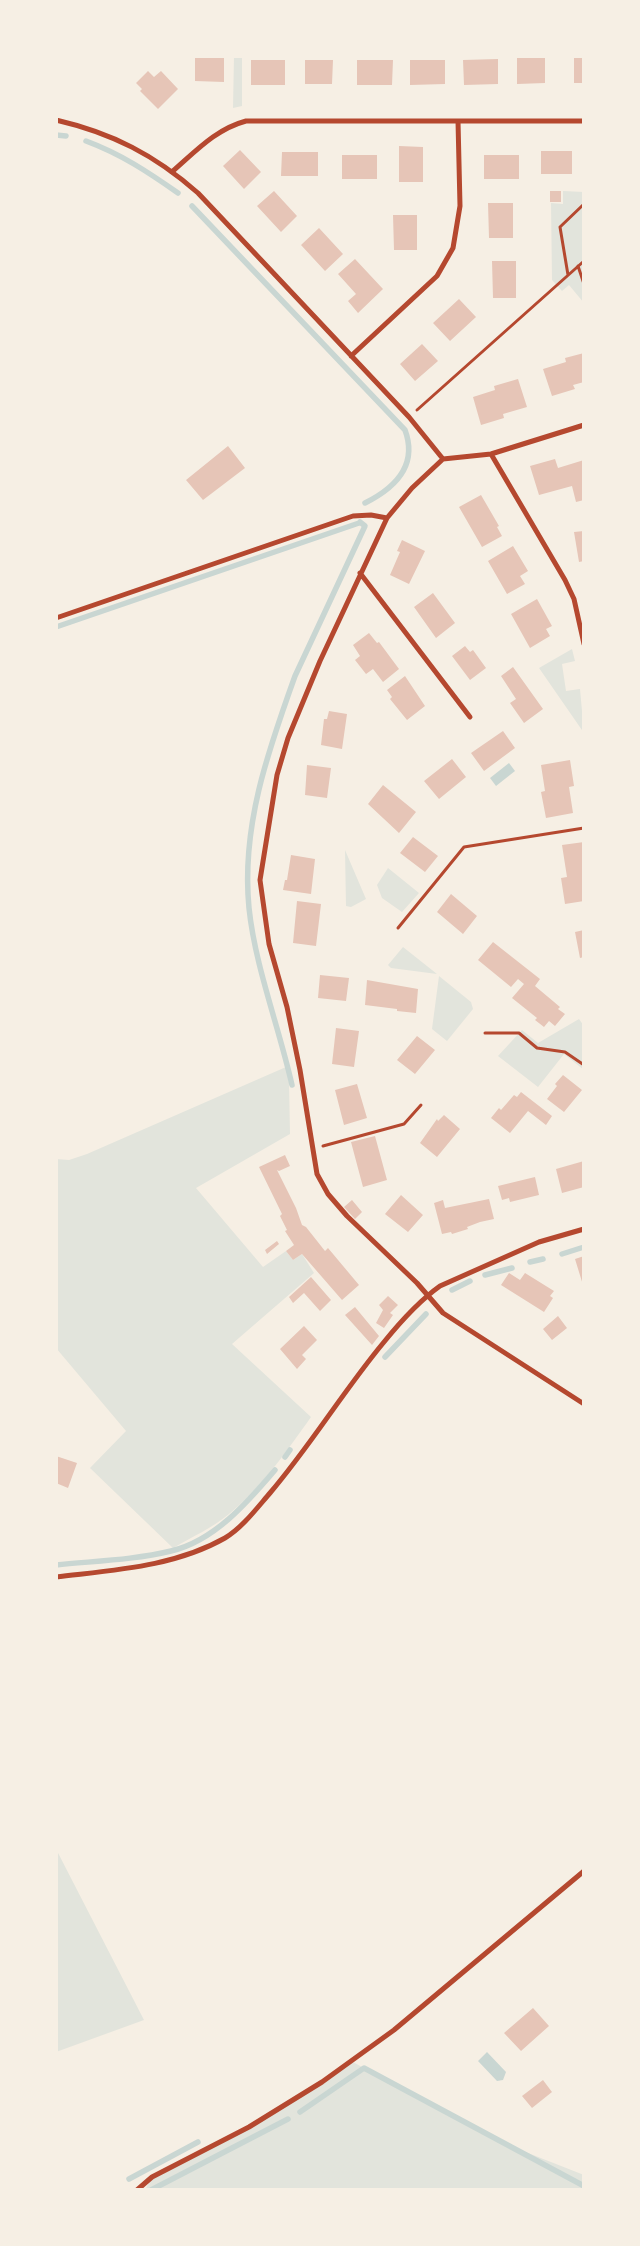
<!DOCTYPE html>
<style>
body{margin:0}
#map{position:relative;width:640px;height:2246px;overflow:hidden;background:#f6efe4;font-family:"Fira Sans Condensed",sans-serif}
canvas{display:block}
.frame{position:absolute;inset:0;border:58px solid #f6efe4;pointer-events:none}
</style>
<div id="map">
<canvas width="640" height="2246"></canvas>
<div class="frame"></div>
</div>
<script>
const context = document.querySelector('canvas').getContext('2d');
context.lineJoin = 'round';
function paint(path, color) {
  context.fillStyle = color;
  context.fill(path, 'evenodd');
}
function trace(path, color, width, dash) {
  context.strokeStyle = color;
  context.lineWidth = width;
  context.lineCap = dash ? 'butt' : 'round';
  context.setLineDash(dash || []);
  context.stroke(path);
}
const green = new Path2D(`
 M 234,56 L 242,56 L 242,106 L 233,108 Z
 M 563,191 L 584,192 L 584,303 L 569,285 L 562,291 L 552,280 L 551,203 L 563,204 Z
 M 572,649 L 575,661 L 562,664 L 566,691 L 580,689 L 584,733 L 539,668 Z
 M 345,850 L 366,899 L 351,907 L 346,906 Z
 M 388,868 L 419,893 L 402,912 L 382,898 L 377,885 Z
 M 403,947 L 437,974 L 391,968 L 388,965 Z
 M 439,976 L 471,1002 L 473,1009 L 447,1041 L 432,1029 Z
 M 579,1019 L 584,1026 L 584,1070 L 564,1054 L 538,1087 L 498,1056 L 522,1030 L 538,1043 Z
 M 286,1067 L 289,1082 L 290,1134 L 196,1188 L 263,1267 L 286,1251 L 293,1260 L 302,1254 L 314,1273 L 232,1344 L 311,1417 C 287,1451 261,1488 229,1514 C 212,1528 192,1537 173,1548 L 90,1468 L 126,1431 L 56,1348 L 56,1159 L 69,1160 L 87,1154 Z
 M 56,1849 L 144,2020 L 56,2052 Z
 M 351,2061 L 500,2142 L 584,2175 L 584,2190 L 145,2190 L 152,2177 L 249,2127 Z`);
const water = new Path2D(`
 M 509,763 L 515,771 L 496,786 L 490,778 Z
 M 487,2052 L 506,2072 L 503,2080 L 497,2081 L 478,2061 Z`);
const stream = new Path2D(`
 M 56,135 L 66,136
 M 86,141 C 121,154 148,172 178,193
 M 192,206 L 405,430 C 418,465 395,488 365,503
 M 56,627 L 359,523
 M 292,1085 C 279,1027 255,966 249,908 C 241,827 268,751 295,676 L 365,526 L 360,522
 M 562,1254 L 584,1247
 M 530,1262 L 543,1259
 M 485,1275 L 512,1268
 M 452,1290 L 470,1281
 M 385,1357 L 426,1314
 M 285,1457 L 290,1450
 M 56,1565 C 94,1561 134,1560 171,1551 C 214,1541 247,1503 275,1470
 M 300,2112 L 364,2068 L 584,2186
 M 129,2179 L 198,2142
 M 151,2190 L 288,2119`);
const building = new Path2D(`
 M 519,56 L 545,58 L 545,83 L 517,84 L 517,58 Z
 M 195,57 L 224,57 L 224,82 L 195,81 Z
 M 574,58 L 584,58 L 584,83 L 574,83 Z
 M 498,59 L 498,84 L 464,85 L 463,60 Z
 M 251,60 L 285,60 L 285,85 L 251,85 Z
 M 305,60 L 333,60 L 332,84 L 305,84 Z
 M 357,60 L 393,60 L 392,85 L 357,85 Z
 M 410,60 L 445,60 L 445,84 L 410,85 Z
 M 148,71 L 154,77 L 161,71 L 178,89 L 158,109 L 140,91 L 142,89 L 136,83 Z
 M 399,146 L 423,147 L 423,182 L 399,182 Z
 M 240,150 L 261,172 L 244,189 L 223,166 Z
 M 541,151 L 572,151 L 572,174 L 541,174 Z
 M 282,152 L 318,152 L 318,176 L 281,176 Z
 M 342,155 L 377,155 L 377,179 L 342,179 Z
 M 484,155 L 519,155 L 519,179 L 484,179 Z
 M 274,191 L 297,216 L 281,232 L 257,206 Z
 M 550,191 L 561,191 L 561,202 L 550,202 Z
 M 488,203 L 513,203 L 513,238 L 489,238 Z
 M 393,215 L 417,215 L 417,250 L 394,250 Z
 M 319,228 L 343,254 L 325,271 L 301,245 Z
 M 355,259 L 383,289 L 358,313 L 348,301 L 356,294 L 338,274 Z
 M 492,261 L 516,261 L 516,298 L 493,298 Z
 M 459,299 L 476,317 L 450,341 L 433,323 Z
 M 422,344 L 438,361 L 415,381 L 400,364 Z
 M 584,353 L 584,382 L 573,385 L 575,389 L 552,396 L 543,369 L 566,362 L 565,358 Z
 M 518,379 L 527,407 L 503,414 L 504,418 L 481,425 L 473,397 L 495,390 L 494,386 Z
 M 228,446 L 245,468 L 203,500 L 186,480 Z
 M 555,459 L 558,468 L 584,460 L 584,500 L 576,502 L 572,486 L 539,495 L 530,466 Z
 M 481,495 L 499,526 L 497,527 L 502,536 L 482,547 L 459,507 Z
 M 584,531 L 584,561 L 579,562 L 574,532 Z
 M 402,540 L 425,551 L 409,584 L 390,575 L 400,552 L 397,551 Z
 M 513,546 L 528,571 L 520,576 L 525,584 L 507,594 L 488,561 Z
 M 433,593 L 455,623 L 436,638 L 414,607 Z
 M 537,599 L 552,626 L 546,629 L 550,636 L 530,648 L 511,614 Z
 M 369,633 L 377,643 L 379,642 L 399,669 L 383,682 L 373,669 L 366,674 L 355,660 L 360,656 L 353,645 Z
 M 465,646 L 470,652 L 473,650 L 486,668 L 470,680 L 452,656 Z
 M 513,667 L 543,709 L 524,723 L 510,703 L 516,699 L 501,676 Z
 M 405,676 L 425,706 L 407,720 L 390,699 L 392,697 L 387,690 Z
 M 329,711 L 347,714 L 342,749 L 321,745 L 324,719 L 327,719 Z
 M 503,731 L 515,748 L 484,771 L 471,753 Z
 M 452,759 L 466,777 L 439,799 L 424,781 Z
 M 570,760 L 574,786 L 569,787 L 573,813 L 546,818 L 541,792 L 545,791 L 541,765 Z
 M 307,765 L 331,768 L 327,798 L 305,795 Z
 M 383,785 L 416,812 L 399,833 L 368,804 Z
 M 413,837 L 438,856 L 425,872 L 400,853 Z
 M 584,842 L 584,901 L 565,904 L 561,878 L 567,877 L 562,845 Z
 M 291,855 L 315,859 L 311,894 L 283,890 L 285,880 L 287,880 Z
 M 451,894 L 477,916 L 463,934 L 437,912 Z
 M 297,901 L 321,904 L 316,946 L 293,943 Z
 M 584,930 L 584,957 L 580,958 L 575,932 Z
 M 493,942 L 540,979 L 535,986 L 560,1007 L 558,1009 L 565,1014 L 555,1026 L 549,1021 L 544,1027 L 535,1020 L 537,1018 L 512,998 L 524,984 L 518,979 L 511,987 L 478,960 Z
 M 320,975 L 349,978 L 346,1001 L 318,998 Z
 M 367,980 L 418,989 L 416,1013 L 397,1011 L 397,1009 L 365,1005 Z
 M 336,1028 L 359,1031 L 354,1067 L 332,1064 Z
 M 417,1036 L 435,1050 L 415,1074 L 397,1060 Z
 M 563,1075 L 582,1090 L 564,1112 L 547,1099 L 557,1086 L 555,1084 Z
 M 357,1084 L 367,1118 L 344,1125 L 335,1090 Z
 M 521,1092 L 552,1116 L 546,1125 L 528,1111 L 510,1133 L 491,1118 L 499,1108 L 501,1110 L 514,1095 L 517,1097 Z
 M 444,1115 L 460,1129 L 437,1157 L 420,1143 L 437,1119 L 438,1121 Z
 M 375,1136 L 387,1180 L 363,1187 L 351,1142 Z
 M 285,1155 L 290,1166 L 279,1171 L 277,1170 L 296,1208 L 302,1225 L 306,1227 L 325,1251 L 328,1248 L 359,1285 L 342,1300 L 302,1254 L 293,1260 L 286,1251 L 294,1245 L 285,1231 L 287,1230 L 280,1216 L 282,1214 L 259,1167 Z
 M 584,1161 L 584,1187 L 562,1193 L 556,1169 Z
 M 535,1177 L 539,1195 L 510,1202 L 509,1198 L 502,1200 L 498,1186 Z
 M 401,1195 L 423,1215 L 408,1232 L 385,1214 Z
 M 489,1199 L 494,1219 L 480,1222 L 467,1227 L 468,1229 L 452,1234 L 451,1232 L 442,1234 L 434,1203 L 443,1200 L 445,1208 Z
 M 352,1200 L 362,1212 L 355,1219 L 344,1207 Z
 M 277,1241 L 279,1244 L 267,1254 L 265,1250 Z
 M 584,1256 L 584,1285 L 583,1285 L 575,1259 Z
 M 509,1273 L 520,1280 L 525,1273 L 554,1291 L 550,1296 L 553,1298 L 544,1312 L 501,1285 Z
 M 311,1277 L 331,1300 L 320,1311 L 304,1293 L 293,1303 L 289,1297 Z
 M 388,1296 L 398,1305 L 390,1313 L 393,1315 L 384,1328 L 376,1323 L 383,1310 L 379,1305 Z
 M 355,1307 L 379,1336 L 372,1345 L 345,1315 Z
 M 558,1316 L 567,1328 L 552,1340 L 543,1329 Z
 M 304,1326 L 317,1340 L 302,1355 L 306,1359 L 297,1369 L 280,1349 Z
 M 56,1456 L 77,1463 L 68,1488 L 56,1483 Z
 M 533,2008 L 549,2026 L 521,2051 L 504,2033 Z
 M 543,2080 L 552,2092 L 532,2108 L 522,2096 Z`);
const path = new Path2D(`
 M 578,266 L 584,284
 M 568,275 L 560,227 L 584,204
 M 417,410 L 584,261
 M 398,928 L 464,847 L 584,828
 M 485,1033 L 519,1033 L 537,1048 L 565,1052 L 584,1065
 M 323,1146 L 404,1124 L 421,1105`);
const minor = new Path2D(`
 M 56,120 C 112,133 155,155 198,193 L 409,417 L 443,459
 M 173,171 C 196,151 216,129 246,121 L 584,121
 M 351,356 L 437,276 L 453,248 L 460,206 L 458,121
 M 491,454 L 565,580 L 574,599 L 584,644
 M 443,459 L 412,488 L 387,518 L 320,661 L 288,738 L 277,775 L 260,880 L 269,944 L 287,1007 L 300,1070 L 317,1174 L 328,1194 L 347,1216 L 417,1283 L 443,1313 L 584,1404
 M 443,459 L 491,454 L 584,425
 M 360,573 L 470,717
 M 56,618 L 353,516 L 371,515 L 387,518
 M 56,1577 C 113,1570 174,1567 225,1538 C 242,1528 257,1508 270,1493 C 311,1445 344,1390 384,1342 C 401,1321 419,1301 440,1286 L 539,1242 L 584,1229
 M 137,2190 L 152,2177 L 249,2127 L 322,2082 L 394,2030 L 584,1871`);
paint(green, '#e2e4dc');
paint(water, '#c9d6d2');
trace(stream, '#c9d6d2', 5.5);
paint(building, '#e6c5b7');
trace(path, '#b5482f', 3);
trace(minor, '#b5482f', 5);
</script>
